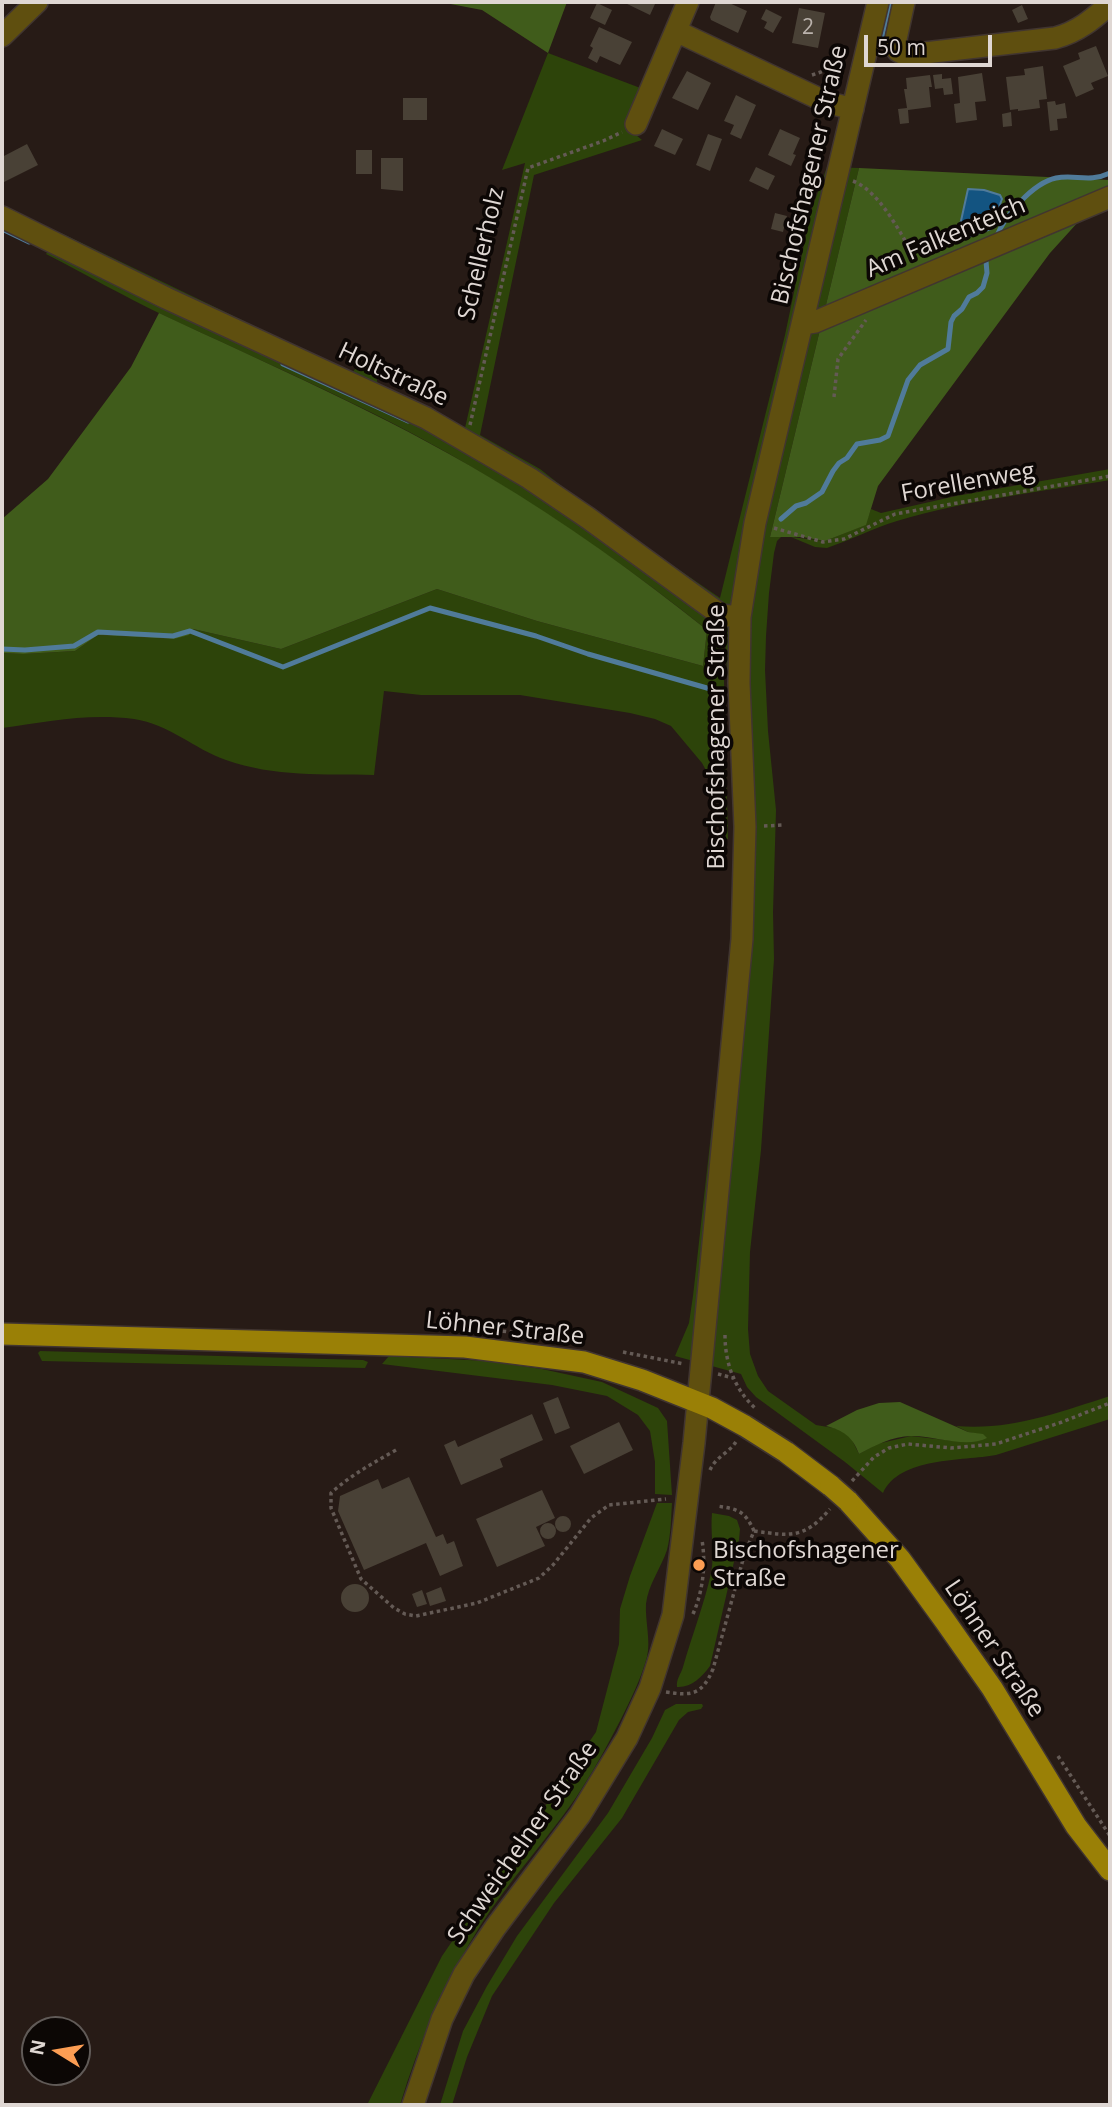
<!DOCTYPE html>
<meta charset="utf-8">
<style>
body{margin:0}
#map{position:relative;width:1112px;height:2107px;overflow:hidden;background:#271b16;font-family:"Open Sans",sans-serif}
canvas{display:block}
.frame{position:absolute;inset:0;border:4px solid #dfd7d3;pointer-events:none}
.north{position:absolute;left:21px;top:2016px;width:70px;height:70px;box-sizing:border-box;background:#0c0705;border:2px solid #605a57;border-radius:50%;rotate:281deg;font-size:19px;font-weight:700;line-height:28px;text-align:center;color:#dfd7d3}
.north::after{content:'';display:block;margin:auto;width:24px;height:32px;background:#fc9d53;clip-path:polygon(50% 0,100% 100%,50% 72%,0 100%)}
.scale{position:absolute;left:864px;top:35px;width:128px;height:32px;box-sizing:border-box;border:4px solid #dfd7d3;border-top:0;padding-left:9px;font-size:21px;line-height:24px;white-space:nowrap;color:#dfd7d3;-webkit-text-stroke:5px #0c0705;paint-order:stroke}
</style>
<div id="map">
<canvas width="1112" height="2107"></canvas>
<div class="frame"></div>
<div class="north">N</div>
<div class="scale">50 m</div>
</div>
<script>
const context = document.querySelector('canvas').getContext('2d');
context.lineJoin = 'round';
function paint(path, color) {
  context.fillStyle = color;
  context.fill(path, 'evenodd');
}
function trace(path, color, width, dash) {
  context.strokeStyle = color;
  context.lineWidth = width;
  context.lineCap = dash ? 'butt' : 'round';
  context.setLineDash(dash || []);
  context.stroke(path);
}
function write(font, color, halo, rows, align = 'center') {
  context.font = font + ' "Open Sans",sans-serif';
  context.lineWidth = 7;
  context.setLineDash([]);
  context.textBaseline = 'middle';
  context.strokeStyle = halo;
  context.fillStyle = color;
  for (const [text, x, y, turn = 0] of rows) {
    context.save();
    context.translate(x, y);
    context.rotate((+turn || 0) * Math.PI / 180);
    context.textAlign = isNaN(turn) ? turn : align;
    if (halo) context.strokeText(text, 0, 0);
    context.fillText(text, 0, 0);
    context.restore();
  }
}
const green = new Path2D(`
 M 548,53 L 643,89 L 635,109 L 625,126 L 642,140 L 534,175 L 480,435 L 540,469 L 591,509 L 720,598 L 785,335 L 811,211 L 827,167 L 859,168 L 770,537 L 781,537 L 777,541 L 774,553 L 769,593 L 766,636 L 765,670 L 768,731 L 776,810 L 773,912 L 774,959 L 761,1150 L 750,1252 L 748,1329 L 750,1354 L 758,1376 L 768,1391 L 816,1425 L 840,1429 L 851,1438 L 859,1454 L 877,1444 L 911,1436 L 954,1441 L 982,1440 L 983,1435 L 968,1432 L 956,1426 C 1010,1431 1060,1412 1110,1396 L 1110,1419 L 996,1455 C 963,1461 899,1457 883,1493 L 845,1462 L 756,1397 L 747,1387 L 741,1374 L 675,1356 L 689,1323 L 693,1296 L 721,1044 L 730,942 L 733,878 L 733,760 L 725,640 L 723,642 L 728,839 L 726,839 L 724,813 L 714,785 L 702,763 L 671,726 L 655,719 L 630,713 L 520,695 L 421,695 L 384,691 L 374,775 C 324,774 274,777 226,760 C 194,749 169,724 134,719 C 86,713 48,722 2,728 L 2,653 L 23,654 L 75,651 L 98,635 L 174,639 L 193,629 L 281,649 L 437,589 L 537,621 L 703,666 L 707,630 C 639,575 565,524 490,478 C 387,414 273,367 163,315 C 123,296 85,274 46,254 L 61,233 L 352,373 L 360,363 L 374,364 L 378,386 L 465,428 L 525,163 L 502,170 Z
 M 1110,469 L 1110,480 C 1040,492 966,500 897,521 C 874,528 850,540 827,548 L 815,547 L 791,537 L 825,541 L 865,525 L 871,509 L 881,513 L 956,496 Z
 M 40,1351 L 363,1360 L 368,1362 L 365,1368 L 42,1361 L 38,1353 Z
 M 389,1356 L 488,1361 L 542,1369 L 602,1382 L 658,1408 L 667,1421 L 672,1495 L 655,1494 L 655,1462 L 650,1431 L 638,1415 L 607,1396 L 552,1385 L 382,1364 Z
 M 657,1503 L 672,1503 C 671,1518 671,1535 667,1550 C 661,1568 648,1585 646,1604 C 645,1621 651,1641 647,1657 C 641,1679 630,1701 620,1721 C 606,1748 592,1774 575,1799 C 545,1842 508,1882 480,1926 C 445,1982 419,2042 400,2105 L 367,2105 L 442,1956 L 596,1732 L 619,1644 L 620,1609 L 630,1576 Z
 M 712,1513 L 729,1516 L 737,1520 L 740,1529 L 739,1540 L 710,1666 C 702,1677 691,1688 677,1687 C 676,1679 681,1674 683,1667 C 692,1635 704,1605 711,1573 C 715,1553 710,1533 712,1513 Z
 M 676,1704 L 702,1704 L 703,1706 L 701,1709 L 688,1712 L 679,1720 L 622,1818 L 554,1903 L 492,1996 L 467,2057 L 452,2105 L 440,2105 L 463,2031 L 487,1986 L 517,1936 L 608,1813 L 652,1738 L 665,1710 Z`);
const forest = new Path2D(`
 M 440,2 L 567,2 L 548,53 L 482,10 Z
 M 859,168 L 1110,180 L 1110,201 L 1089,210 L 1050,253 L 878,486 L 866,525 L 825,541 L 803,537 L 770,537 Z
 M 159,313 C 270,365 384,414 489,477 C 565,522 638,575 707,630 L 703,666 L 537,621 L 437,589 L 281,649 L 193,629 L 189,635 L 174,639 L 98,635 L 75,651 L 23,654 L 2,653 L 2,519 L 48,479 L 131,367 Z
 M 900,1402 L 968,1432 L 983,1434 L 987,1438 C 966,1449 933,1435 911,1436 C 893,1436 874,1446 859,1454 C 853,1437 843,1430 826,1426 L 857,1410 L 879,1403 Z`);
const water = new Path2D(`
 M 968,189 L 984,190 L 1000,195 L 1002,199 L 991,229 L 962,239 L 957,239 Z`);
const stream = new Path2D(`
 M 880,46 L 890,2
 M 2,229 L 29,242
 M 996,238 C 1004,216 1033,183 1056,178 C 1075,174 1089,183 1110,173
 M 283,364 L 408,421
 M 781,519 L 796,506 L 806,503 L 822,492 L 833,471 L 839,463 L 847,458 L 857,444 L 880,440 L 888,436 L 908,380 L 920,365 L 948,349 L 951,322 L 954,316 L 962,309 L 969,297 L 977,293 L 983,287 L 987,273 L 986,261
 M 2,649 L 25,650 L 74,646 L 98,632 L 173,636 L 190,631 L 283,667 L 430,608 L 536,636 L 588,654 L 714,690`);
const building = new Path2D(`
 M 623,2 L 651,2 L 655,4 L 650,15 Z
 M 716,2 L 727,2 L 747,11 L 738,33 L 711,20 L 710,17 Z
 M 597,3 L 612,10 L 605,25 L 590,18 Z
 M 1022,5 L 1028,19 L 1018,23 L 1012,10 Z
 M 799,8 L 825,13 L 818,48 L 792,43 Z
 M 766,9 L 782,17 L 773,33 L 764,28 L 767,22 L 761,19 Z
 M 599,27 L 632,42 L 620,65 L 600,56 L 597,63 L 588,58 L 593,48 L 590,46 Z
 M 1096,46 L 1108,76 L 1091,83 L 1094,89 L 1076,97 L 1063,66 L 1080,59 L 1078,53 Z
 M 1043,66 L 1047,99 L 1039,100 L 1040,108 L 1018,111 L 1018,109 L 1010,110 L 1006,77 L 1025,75 L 1024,69 Z
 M 687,71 L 711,83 L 698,110 L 672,98 Z
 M 982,73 L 986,101 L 975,102 L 977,120 L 956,123 L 954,104 L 960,103 L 958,77 Z
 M 942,74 L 942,79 L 951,78 L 953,94 L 944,95 L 943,88 L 935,89 L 933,75 Z
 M 930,75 L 932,87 L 929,87 L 931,107 L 908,110 L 909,123 L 900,124 L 898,109 L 907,108 L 904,89 L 907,89 L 906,78 Z
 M 736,95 L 756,105 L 741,139 L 730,134 L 734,125 L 724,121 Z
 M 403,98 L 427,98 L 427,120 L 403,120 Z
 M 1055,101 L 1056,105 L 1065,103 L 1067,118 L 1057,119 L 1058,130 L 1050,131 L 1047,102 Z
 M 1011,112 L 1012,126 L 1003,127 L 1002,114 Z
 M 662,129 L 683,139 L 675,155 L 654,146 Z
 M 780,129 L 800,138 L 793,154 L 796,155 L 791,166 L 768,155 Z
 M 708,134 L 722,139 L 710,171 L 696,165 Z
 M 27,144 L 38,165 L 2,183 L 2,157 Z
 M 356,150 L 372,150 L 372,174 L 356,174 Z
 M 381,158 L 403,158 L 403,191 L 381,189 Z
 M 756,167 L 775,176 L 768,190 L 749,181 Z
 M 490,197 L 504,200 L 499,219 L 490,216 L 493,205 L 489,204 Z
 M 775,213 L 787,216 L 783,232 L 771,229 Z
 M 558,1397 L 570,1428 L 555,1434 L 543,1403 Z
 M 532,1414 L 543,1440 L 500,1459 L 503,1467 L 461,1485 L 444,1445 L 455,1440 L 458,1447 Z
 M 619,1422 L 633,1450 L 584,1474 L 570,1446 Z
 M 409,1477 L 436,1537 L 443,1534 L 447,1544 L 454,1541 L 463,1566 L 440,1576 L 426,1543 L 364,1570 L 338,1511 L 340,1496 L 378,1479 L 382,1489 Z
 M 542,1490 L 555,1518 L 536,1527 L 545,1546 L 497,1567 L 476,1519 Z
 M555 1524a8 8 0 1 1 16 0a8 8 0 1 1-16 0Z
 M540 1531a8 8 0 1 1 16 0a8 8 0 1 1-16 0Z
 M341 1598a14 14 0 1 1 28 0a14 14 0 1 1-28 0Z
 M 441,1587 L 446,1601 L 430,1606 L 426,1593 Z
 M 422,1590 L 427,1604 L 417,1607 L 412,1594 Z`);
const path = new Path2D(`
 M 812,75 L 844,64
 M 853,181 C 881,192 901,235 917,261
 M 834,397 L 838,359 L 866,320
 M 470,425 L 528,168 L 603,141 L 622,132
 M 774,528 L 823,542 L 844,539 L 895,514 L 1110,476
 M 764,826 L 783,825
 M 461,1326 L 550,1337
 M 725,1335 C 725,1364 735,1390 756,1409
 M 623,1352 L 684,1364
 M 718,1374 L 733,1378
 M 396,1450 C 373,1463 351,1475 331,1493 L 331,1508 L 361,1579 L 394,1608 L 405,1614 L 416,1616 L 477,1603 L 539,1578 L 553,1565 L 591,1518 L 609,1505 L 666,1499
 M 710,1470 C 716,1456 730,1453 737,1440
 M 852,1481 L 874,1457 L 889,1448 L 908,1444 L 951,1448 L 996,1444 L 1062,1422 L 1110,1403
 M 754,1531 C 791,1536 804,1539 830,1509
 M 957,1610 L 971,1601
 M 693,1614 C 703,1591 706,1565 702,1540
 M 666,1692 C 692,1696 702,1695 713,1669 L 744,1556 L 754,1531 C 745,1511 738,1509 717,1506
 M 1058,1756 L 1110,1836`);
const minor = new Path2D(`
 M 904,2 L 896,39 L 898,51 L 904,54 L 916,54 L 1055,38 C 1078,32 1093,19 1110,4
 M 676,31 L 826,102 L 853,109
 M 2,36 L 37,2
 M 636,124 L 688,2
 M 2,217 L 166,298 L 426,418 L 529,478 L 588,518 L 721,615 L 740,617
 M 802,324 L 815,322 L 1110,197
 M 413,2105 L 442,2019 L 464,1974 L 495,1928 L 580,1815 L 627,1738 L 650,1688 L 673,1615 L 694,1443 L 742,939 L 745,827 L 739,683 L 740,617 L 755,523 L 878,2`);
const major = new Path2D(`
 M 2,1334 L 465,1347 L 584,1362 L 642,1380 L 712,1408 L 745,1426 L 786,1452 L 831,1486
 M 848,1501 L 900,1559 L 945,1621 L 992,1688 L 1076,1826 L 1110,1870`);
const majorBridge = new Path2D(`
 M 831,1486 L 848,1501`);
const markers = [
 [699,1565,7,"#fc9d53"]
];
const numberNames = [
 ["2",808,28]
];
const streetNames = [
 ["Bischofshagener Straße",810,175,-77],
 ["Am Falkenteich",946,238,-23],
 ["Schellerholz",482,254,-77],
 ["Holtstraße",393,375,25],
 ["Forellenweg",968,483,-10],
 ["Bischofshagener Straße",717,737,-90],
 ["Löhner Straße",505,1329,6],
 ["Löhner Straße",994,1649,56],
 ["Schweichelner Straße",523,1843,-55]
];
const poiNames = [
 ["Bischofshagener",713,1551],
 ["Straße",713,1579]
];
paint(green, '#2d440a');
paint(forest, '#405c1b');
paint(water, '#135481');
trace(water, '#507b9a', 2);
trace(stream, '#507b9a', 5);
paint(building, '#494136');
trace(minor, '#413530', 24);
trace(major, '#413530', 24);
trace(path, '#645a55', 3.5, [3.5, 3.5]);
trace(minor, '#5f4f0f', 21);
trace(major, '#9a8006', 21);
trace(majorBridge, '#413530', 24, []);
trace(majorBridge, '#9a8006', 21);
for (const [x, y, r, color] of markers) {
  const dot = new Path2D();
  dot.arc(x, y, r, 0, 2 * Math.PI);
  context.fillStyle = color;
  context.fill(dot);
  trace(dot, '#0c0705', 2.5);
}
write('21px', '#bab2ac', null, numberNames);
write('24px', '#dfd7d3', '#0c0705', streetNames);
write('24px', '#dfd7d3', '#0c0705', poiNames, 'left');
</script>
